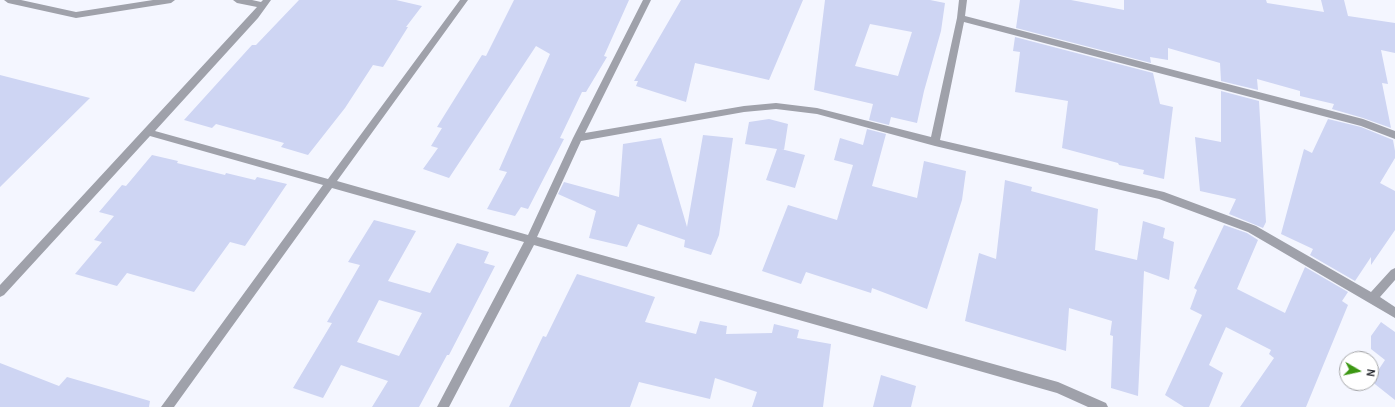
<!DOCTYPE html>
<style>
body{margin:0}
#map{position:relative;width:1395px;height:407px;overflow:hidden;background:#f4f6ff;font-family:Karla,sans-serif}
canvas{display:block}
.north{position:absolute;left:1339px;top:351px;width:40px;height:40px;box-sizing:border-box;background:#fff;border:1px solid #a5a6a9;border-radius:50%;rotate:99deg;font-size:11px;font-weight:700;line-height:16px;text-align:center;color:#1e2027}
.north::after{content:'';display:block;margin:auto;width:14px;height:18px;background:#3c9712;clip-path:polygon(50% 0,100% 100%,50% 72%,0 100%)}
</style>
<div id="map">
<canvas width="1395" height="407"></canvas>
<div class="north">N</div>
</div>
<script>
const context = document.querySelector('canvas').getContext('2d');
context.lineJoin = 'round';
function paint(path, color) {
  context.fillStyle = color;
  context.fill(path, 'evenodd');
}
const building = new Path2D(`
 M 299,0 L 396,0 L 422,6 L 406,27 L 408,27 L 383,67 L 373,65 L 345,108 L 308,155 L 281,147 L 284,143 L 216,124 L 212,128 L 184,120 L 252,45 L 256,45 Z
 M 514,0 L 629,0 L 604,56 L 607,57 L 586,92 L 582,92 L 560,138 L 564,139 L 528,209 L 521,207 L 515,216 L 487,209 L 507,172 L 499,170 L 550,54 L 536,46 L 449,178 L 423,169 L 438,148 L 431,146 L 442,128 L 437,127 L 482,55 L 486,56 Z
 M 681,0 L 803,0 L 769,80 L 695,63 L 686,102 L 636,86 L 638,81 L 634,81 Z
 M 825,0 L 930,0 L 945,3 L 941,31 L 924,91 L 917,123 L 891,117 L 889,125 L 869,120 L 873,104 L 814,90 ZM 870,24 L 912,32 L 898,76 L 855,66 Z
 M 1020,0 L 1071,0 L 1124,10 L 1124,0 L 1266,0 L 1267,3 L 1324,12 L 1321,0 L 1344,0 L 1348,16 L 1395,23 L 1395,53 L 1381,50 L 1388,84 L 1382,83 L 1391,128 L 1363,118 L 1332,109 L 1334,104 L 1300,96 L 1300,91 L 1257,79 L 1258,90 L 1221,81 L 1220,63 L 1168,48 L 1168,60 L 1150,57 L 1151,63 L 1016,28 Z
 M 1015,37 L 1153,73 L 1160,104 L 1173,107 L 1164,179 L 1143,174 L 1144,170 L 1119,165 L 1118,163 L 1062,148 L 1068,101 L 1015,92 L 1020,52 L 1013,51 Z
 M 0,75 L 90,98 L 0,187 Z
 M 1221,91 L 1259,101 L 1266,222 L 1263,228 L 1229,214 L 1236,199 L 1200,191 L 1195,137 L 1221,142 Z
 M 769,119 L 788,124 L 784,150 L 781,149 L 805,155 L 795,188 L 766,180 L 777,149 L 745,144 L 749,122 Z
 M 1328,119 L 1361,127 L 1393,140 L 1395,151 L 1395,158 L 1380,183 L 1395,191 L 1395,230 L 1371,265 L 1371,257 L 1355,281 L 1310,255 L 1313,249 L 1281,234 L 1304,149 L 1312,153 Z
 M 867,129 L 886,134 L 872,186 L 917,198 L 924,161 L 966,171 L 962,200 L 927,309 L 872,288 L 871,293 L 806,272 L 801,284 L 762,271 L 788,205 L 837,220 L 853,165 L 834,160 L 840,138 L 863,145 Z
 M 703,135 L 733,138 L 719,235 L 711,255 L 684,247 L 685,240 L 638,224 L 627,247 L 589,238 L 596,211 L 558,194 L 564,182 L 619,197 L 623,144 L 661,138 L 687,227 Z
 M 152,155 L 178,161 L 177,163 L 225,175 L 226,173 L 255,180 L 257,177 L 287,184 L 245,246 L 230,242 L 194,292 L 127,273 L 117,286 L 75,274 L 102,242 L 94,240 L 114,216 L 99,212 L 122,185 L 126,186 Z
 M 1005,180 L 1032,187 L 1031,191 L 1098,209 L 1095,250 L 1137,260 L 1143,221 L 1165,228 L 1163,238 L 1174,242 L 1169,280 L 1144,271 L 1138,396 L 1111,388 L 1113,336 L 1110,335 L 1112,321 L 1069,308 L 1066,351 L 965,321 L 979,253 L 996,259 Z
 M 374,220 L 416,231 L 388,281 L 430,293 L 457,243 L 489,252 L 484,263 L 495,266 L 449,355 L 447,355 L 419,407 L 372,407 L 388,381 L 341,365 L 323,398 L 293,388 L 332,323 L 327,322 L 360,265 L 348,262 ZM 379,300 L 422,313 L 399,356 L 357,342 Z
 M 1224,225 L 1247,233 L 1258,240 L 1237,289 L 1285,313 L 1305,267 L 1348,292 L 1342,301 L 1348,305 L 1306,407 L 1240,407 L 1274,358 L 1269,354 L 1271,350 L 1226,327 L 1209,365 L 1223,373 L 1209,407 L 1184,407 L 1165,395 L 1202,315 L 1190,309 L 1197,290 L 1194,288 Z
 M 577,274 L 655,297 L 645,322 L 696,334 L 700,321 L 727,326 L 726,334 L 772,333 L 774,324 L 799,330 L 797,338 L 831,344 L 823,407 L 752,407 L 757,392 L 715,378 L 710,399 L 639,382 L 630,407 L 509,407 L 543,336 L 546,337 Z
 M 1381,322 L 1395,332 L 1395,400 L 1371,381 L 1385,360 L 1371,349 L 1371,336 Z
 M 0,363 L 59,386 L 67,377 L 150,401 L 149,407 L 0,407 Z
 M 881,375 L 916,386 L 911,407 L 873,407 Z`);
const minor = new Path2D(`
 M 4,0 L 21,0 L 76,12 L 153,0 L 175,0 L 171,3 L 76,18 L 8,3 Z
 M 233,0 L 252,0 L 261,2 L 263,0 L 271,0 L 258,18 L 155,131 L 328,179 L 460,0 L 468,0 L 337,181 L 528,235 L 573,138 L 643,0 L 651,0 L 585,133 L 744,106 L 776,103 L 817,108 L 931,137 L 957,18 L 959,0 L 967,0 L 965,16 L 1363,119 L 1395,131 L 1395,139 L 1361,126 L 964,22 L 940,140 L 1164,192 L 1256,226 L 1371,292 L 1391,270 L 1395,268 L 1395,280 L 1380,297 L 1395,307 L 1395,318 L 1248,232 L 1159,199 L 935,146 L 817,114 L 776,109 L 744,112 L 581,141 L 537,237 L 1058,382 L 1106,403 L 1108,407 L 1088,407 L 1057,393 L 534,245 L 449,407 L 437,407 L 524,242 L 332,188 L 174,407 L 161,407 L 323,185 L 150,136 L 4,295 L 0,297 L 0,285 L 257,7 L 237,3 Z`);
paint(building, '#ced5f3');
paint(minor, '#9fa1aa');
</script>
